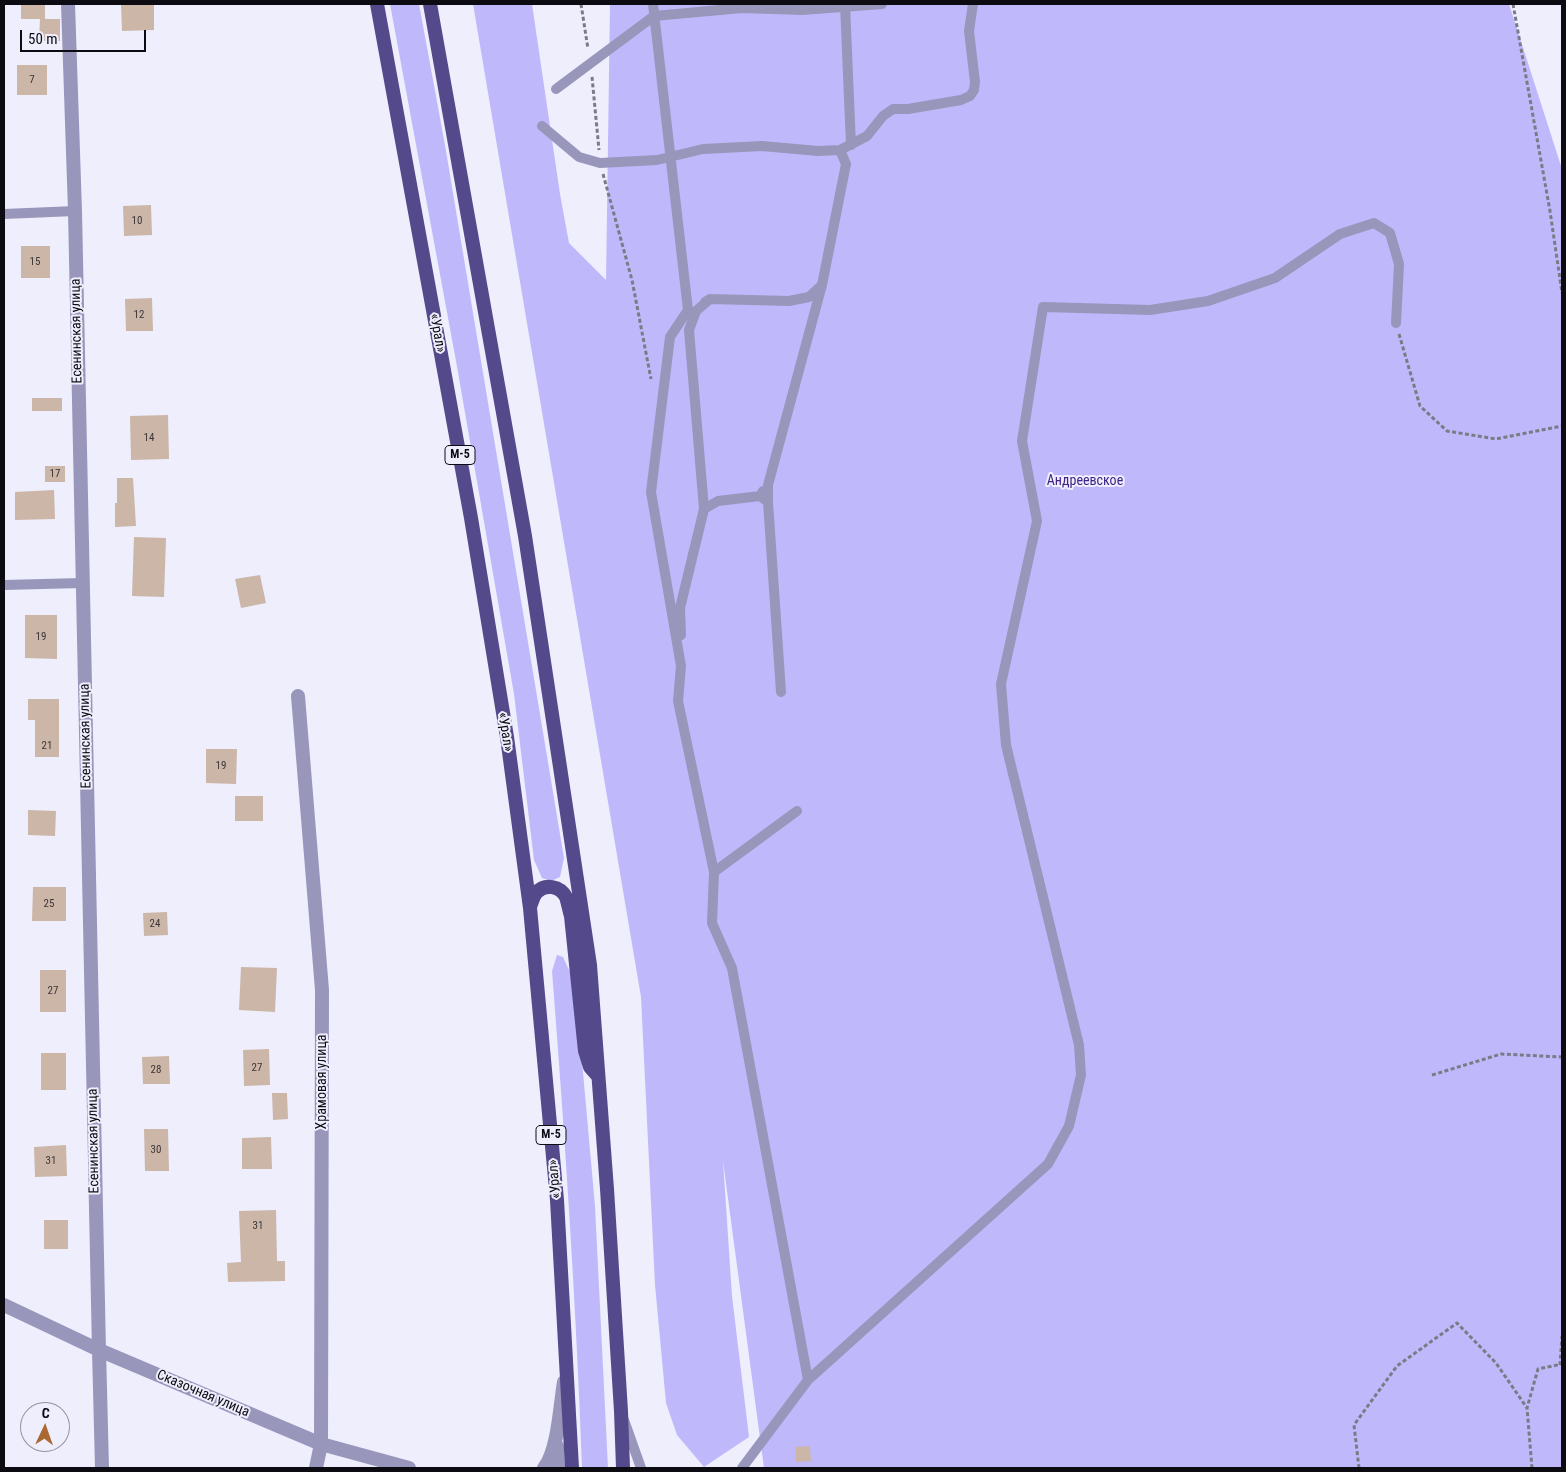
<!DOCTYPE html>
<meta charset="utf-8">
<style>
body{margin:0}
#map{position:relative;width:1566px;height:1472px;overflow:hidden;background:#efeefd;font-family:"Roboto Condensed",sans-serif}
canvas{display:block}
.frame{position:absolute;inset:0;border:5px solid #0c0b12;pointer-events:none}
.north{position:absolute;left:20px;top:1402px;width:50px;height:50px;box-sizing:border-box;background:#efeefd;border:1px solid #94939f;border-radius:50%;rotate:3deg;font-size:14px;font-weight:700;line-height:20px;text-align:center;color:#0c0b12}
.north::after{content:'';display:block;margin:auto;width:18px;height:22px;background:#aa6833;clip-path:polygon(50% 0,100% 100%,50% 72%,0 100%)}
.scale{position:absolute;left:20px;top:30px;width:126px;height:22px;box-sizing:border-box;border:2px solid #0c0b12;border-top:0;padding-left:6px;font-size:15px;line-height:18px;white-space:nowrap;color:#0c0b12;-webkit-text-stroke:4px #efeefd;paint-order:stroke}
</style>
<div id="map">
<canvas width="1566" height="1472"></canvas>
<div class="frame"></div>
<div class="north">С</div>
<div class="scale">50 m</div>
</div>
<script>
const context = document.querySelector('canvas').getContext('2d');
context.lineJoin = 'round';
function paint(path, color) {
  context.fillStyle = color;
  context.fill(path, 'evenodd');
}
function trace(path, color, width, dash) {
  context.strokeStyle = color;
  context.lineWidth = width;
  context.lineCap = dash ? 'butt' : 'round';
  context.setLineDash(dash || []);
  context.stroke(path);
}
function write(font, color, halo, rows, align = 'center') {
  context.font = font + ' "Roboto Condensed",sans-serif';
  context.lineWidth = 4;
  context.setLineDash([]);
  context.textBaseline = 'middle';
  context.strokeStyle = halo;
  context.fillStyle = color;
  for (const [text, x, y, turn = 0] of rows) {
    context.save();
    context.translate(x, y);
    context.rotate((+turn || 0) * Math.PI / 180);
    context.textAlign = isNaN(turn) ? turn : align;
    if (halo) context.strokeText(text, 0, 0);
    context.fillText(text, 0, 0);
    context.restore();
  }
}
const green = new Path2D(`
 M 390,4 L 419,4 L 445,145 L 564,858 L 560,877 L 551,881 L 542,878 L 534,860 L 514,694 L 456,361 Z
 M 473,4 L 532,4 L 560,194 L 569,243 L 606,280 L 610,4 L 1509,4 L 1562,169 L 1562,1468 L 764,1468 L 723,1161 L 732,1296 L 749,1437 L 704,1467 L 677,1435 L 666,1403 L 655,1285 L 641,997 Z
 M 557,955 L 563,957 L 575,983 L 595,1206 L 608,1468 L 582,1468 C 576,1302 565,1137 552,971 Z`);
const building = new Path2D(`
 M 21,4 L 45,4 L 45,19 L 60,19 L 60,41 L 39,41 L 40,19 L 21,19 Z
 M 121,4 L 154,4 L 154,30 L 122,31 Z
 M 17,65 L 47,65 L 47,95 L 17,95 Z
 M 151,205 L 152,235 L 124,236 L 123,206 Z
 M 21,246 L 50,246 L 50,278 L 21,278 Z
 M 152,298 L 153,331 L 126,331 L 125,299 Z
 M 32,398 L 62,398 L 62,411 L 32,411 Z
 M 168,415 L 169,459 L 131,460 L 130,416 Z
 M 45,466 L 65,466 L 65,482 L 45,482 Z
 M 117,478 L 133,478 L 136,526 L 115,527 L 115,503 L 117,503 Z
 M 54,490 L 55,519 L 15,520 L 15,492 Z
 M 134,537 L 166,538 L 164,597 L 132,596 Z
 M 260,575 L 266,603 L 241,608 L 235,579 Z
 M 25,615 L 57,615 L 57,659 L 25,658 Z
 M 28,699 L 59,699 L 59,757 L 35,757 L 35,720 L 28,720 Z
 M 206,749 L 237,749 L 236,784 L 206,783 Z
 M 235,796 L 263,796 L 263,821 L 235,821 Z
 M 28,810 L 56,811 L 55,836 L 28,835 Z
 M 33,887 L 66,887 L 66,921 L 32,921 Z
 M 167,912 L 168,935 L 144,936 L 143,913 Z
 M 241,967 L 277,968 L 275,1012 L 239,1010 Z
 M 40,970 L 66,970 L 66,1012 L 40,1012 Z
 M 269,1049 L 270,1085 L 244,1086 L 243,1050 Z
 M 41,1053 L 66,1053 L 66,1090 L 41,1090 Z
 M 169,1056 L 170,1084 L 143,1084 L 142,1057 Z
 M 272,1093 L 287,1093 L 288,1119 L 273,1120 Z
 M 144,1129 L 168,1129 L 169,1171 L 145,1171 Z
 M 271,1137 L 272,1169 L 242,1169 L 242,1138 Z
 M 66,1145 L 67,1176 L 35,1177 L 34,1147 Z
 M 276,1210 L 277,1261 L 285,1261 L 285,1281 L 228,1282 L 227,1263 L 241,1262 L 239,1211 Z
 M 44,1220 L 68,1220 L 68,1249 L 44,1249 Z
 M 810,1446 L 811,1461 L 796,1462 L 795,1447 Z`);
const path = new Path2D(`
 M 581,4 L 588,49
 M 1513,4 L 1550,211 L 1562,293
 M 592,77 L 599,150
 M 603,174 L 632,280 L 651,379
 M 1399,334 L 1420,406 L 1447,431 L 1496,439 L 1562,426
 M 1432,1075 L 1501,1054 L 1562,1057
 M 1560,1365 L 1562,1336
 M 1359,1468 L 1354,1425 L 1397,1366 L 1457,1323 L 1496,1363 L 1527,1408
 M 1532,1468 L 1527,1408 L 1538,1369 L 1562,1364`);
const service = new Path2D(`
 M 653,4 L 688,310 L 670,337 L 651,492 L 681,666 L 678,701 L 714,872 L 712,923 L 732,968 L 808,1380 L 742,1468
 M 845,4 L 851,145
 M 556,89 L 654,16 L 742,8 L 802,10 L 882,4
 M 542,126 L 579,157 L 600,163 L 657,160 L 703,149 L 762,146 L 818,151 L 840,150 L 867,136 L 883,116 L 893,109 L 908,109 L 961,100 L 970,96 L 974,90 L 975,82 L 969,31 L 973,4
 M 4,214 L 75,211
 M 705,302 L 710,299 L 789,301 L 809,297 L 822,285
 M 760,496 L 768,502 L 781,692
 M 768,502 L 768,485 L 822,285 L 846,164 L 840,150
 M 704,509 L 718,501 L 760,496 L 763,491
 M 4,585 L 82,583
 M 681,635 L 680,608 L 704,509 L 689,330 L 696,311 L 710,299
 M 714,872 L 797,811
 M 808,1380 L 1048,1164 L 1069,1126 L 1081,1075 L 1079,1045 L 1006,745 L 1001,684 L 1037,521 L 1022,441 L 1043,307 L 1150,310 L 1208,301 L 1275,278 L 1340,234 L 1374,223 L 1390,233 L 1399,264 L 1396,323
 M 624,1420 L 641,1468`);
const minor = new Path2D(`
 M 68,4 L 75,211 L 99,1350 L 102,1468
 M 298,696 L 322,990 L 321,1444 L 316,1468
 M 4,1305 L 99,1350 L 321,1444 L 409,1468
 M 557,1446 L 558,1468
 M 544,1468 C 558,1451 560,1405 564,1382`);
const primary = new Path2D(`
 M 377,4 L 471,518 L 507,737 L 530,908 L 557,1200 L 572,1468
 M 430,4 L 525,536 L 590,965 L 607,1189 L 621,1411 L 623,1468
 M 530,907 C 532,902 533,897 536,893 C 545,883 560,886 566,897 C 568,903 569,910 571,916 L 585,1051 L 590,1067 L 598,1076`);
const numberNames = [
 ["7",32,80],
 ["10",137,221],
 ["15",35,262],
 ["12",139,315],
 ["14",149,438],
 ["17",55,474],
 ["19",41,637],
 ["21",47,746],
 ["19",221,766],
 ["25",49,904],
 ["24",155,924],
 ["27",53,991],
 ["27",257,1068],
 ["28",156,1070],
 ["30",156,1150],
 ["31",51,1161],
 ["31",258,1226]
];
const shields = [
 [460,455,30],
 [551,1135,30]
];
const shieldNames = [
 ["М-5",460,455],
 ["М-5",551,1135]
];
const streetNames = [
 ["Есенинская улица",77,331,-91],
 ["«Урал»",437,333,80],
 ["«Урал»",505,732,81],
 ["Есенинская улица",86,736,-91],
 ["Храмовая улица",322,1082,-90],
 ["Есенинская улица",94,1141,-91],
 ["«Урал»",555,1179,-95],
 ["Сказочная улица",203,1394,23]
];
const parkNames = [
 ["Андреевское",1085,481]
];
paint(green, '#bfb9fc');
paint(building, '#cbb6a8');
trace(path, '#7b7a85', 3, [4, 2.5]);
trace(service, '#9996bb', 10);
trace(minor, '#9996bb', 14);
trace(primary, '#544a8b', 14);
write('11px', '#3c3638', null, numberNames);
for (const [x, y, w] of shields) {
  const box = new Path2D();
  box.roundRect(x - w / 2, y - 9.5, w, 19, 4);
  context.fillStyle = '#efeefd';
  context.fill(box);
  trace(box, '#0c0b12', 1);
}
write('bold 12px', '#0c0b12', null, shieldNames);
write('14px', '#0c0b12', '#efeefd', streetNames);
write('14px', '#3e2485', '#efeefd', parkNames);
</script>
